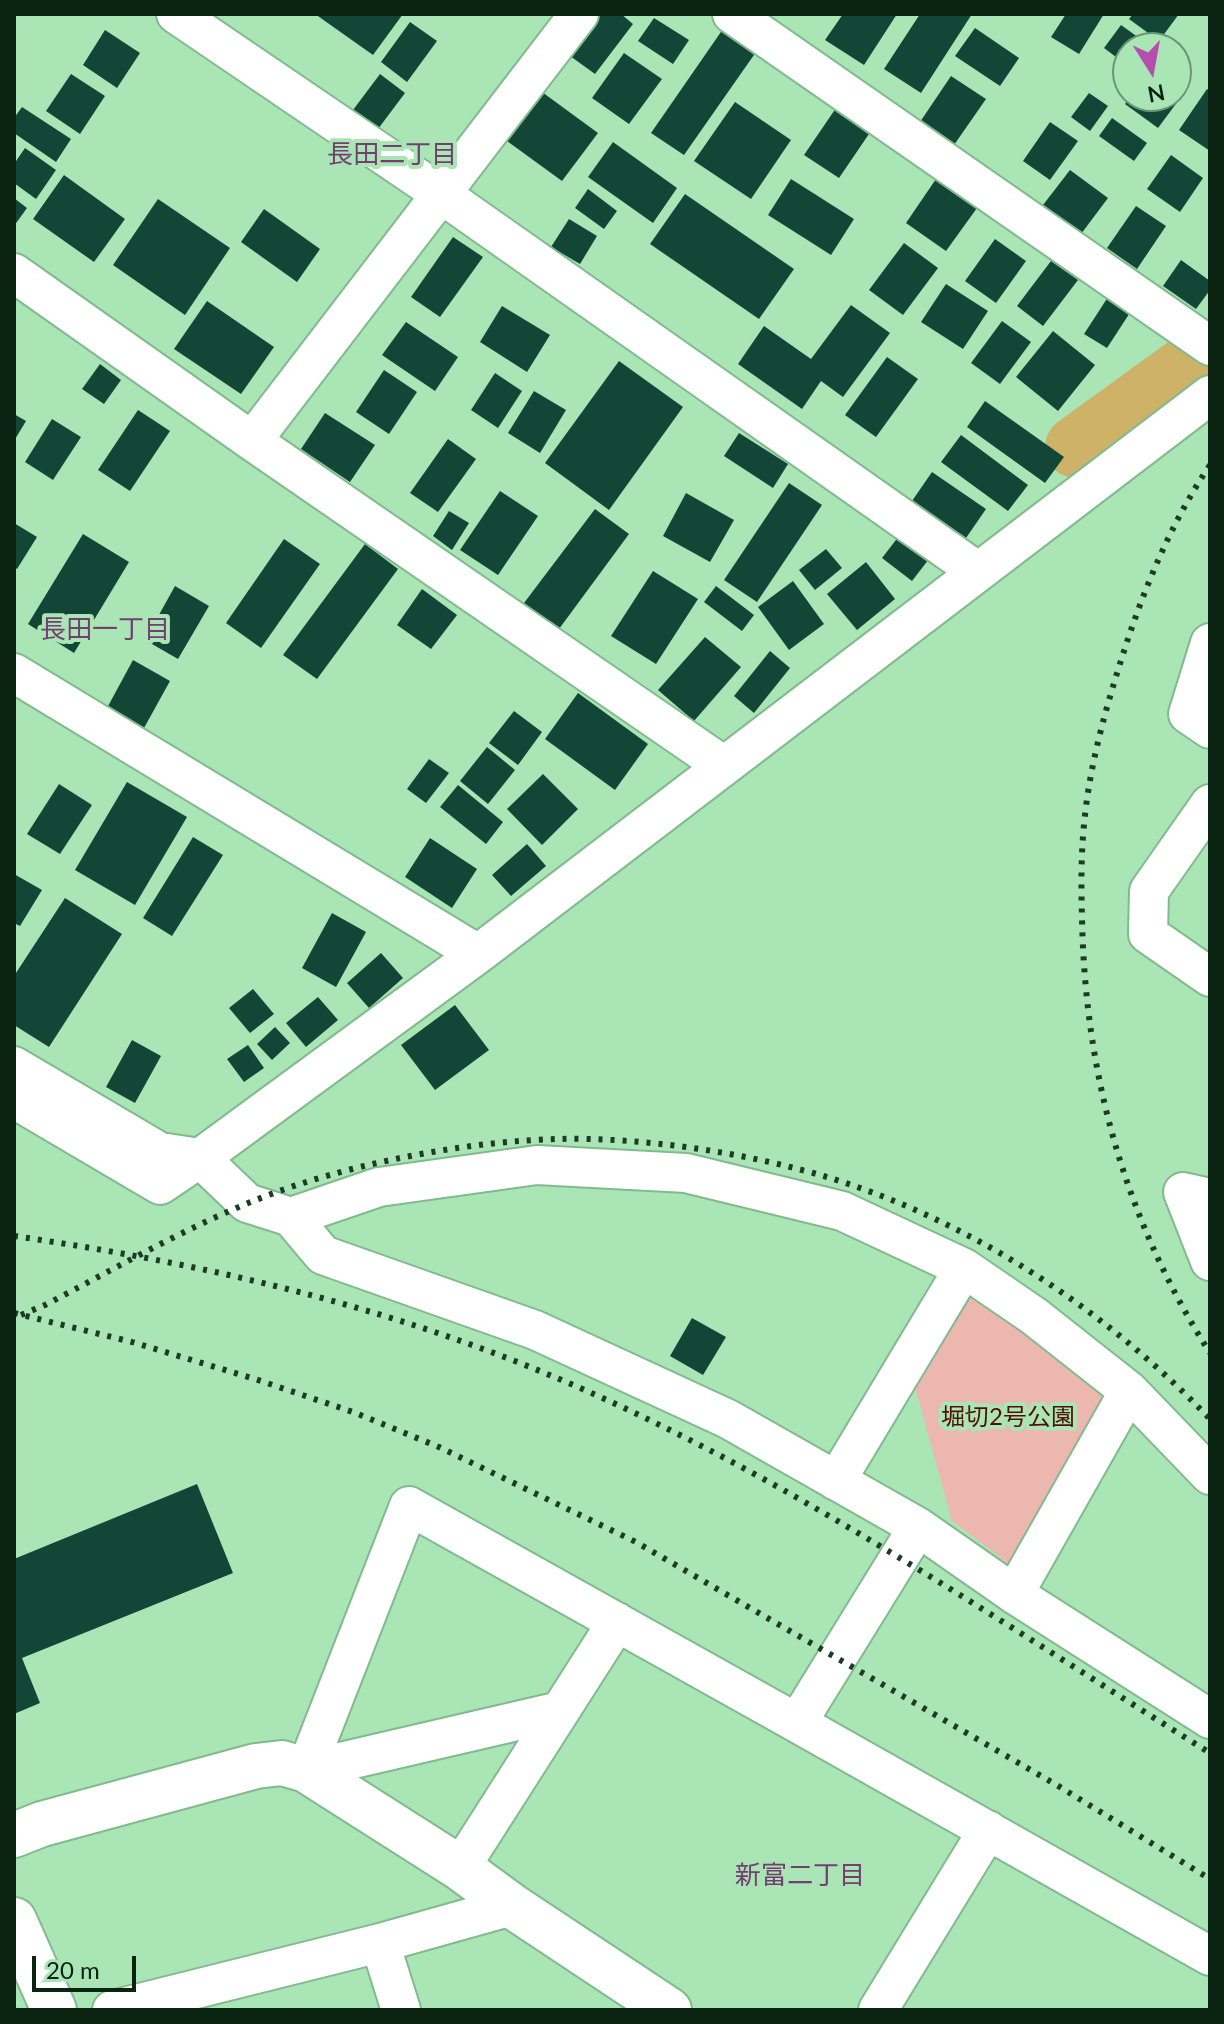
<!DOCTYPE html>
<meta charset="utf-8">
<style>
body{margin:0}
#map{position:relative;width:1224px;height:2024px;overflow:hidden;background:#aae5b5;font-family:Lato,sans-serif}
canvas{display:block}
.frame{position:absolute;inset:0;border:16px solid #0b2311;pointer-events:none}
.north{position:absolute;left:1112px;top:32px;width:80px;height:80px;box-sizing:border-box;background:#aae5b5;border:2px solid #6a9773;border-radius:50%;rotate:169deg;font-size:22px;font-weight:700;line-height:32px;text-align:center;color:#0b2311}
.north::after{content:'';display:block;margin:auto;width:28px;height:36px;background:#b64eb0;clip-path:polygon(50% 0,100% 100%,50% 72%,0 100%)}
.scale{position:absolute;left:32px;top:1956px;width:104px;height:36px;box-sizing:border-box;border:4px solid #0b2311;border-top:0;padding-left:10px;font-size:24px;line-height:28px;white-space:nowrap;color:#0b2311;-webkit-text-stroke:6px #aae5b5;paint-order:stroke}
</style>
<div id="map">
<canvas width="1224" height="2024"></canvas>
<div class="frame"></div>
<div class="north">N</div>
<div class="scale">20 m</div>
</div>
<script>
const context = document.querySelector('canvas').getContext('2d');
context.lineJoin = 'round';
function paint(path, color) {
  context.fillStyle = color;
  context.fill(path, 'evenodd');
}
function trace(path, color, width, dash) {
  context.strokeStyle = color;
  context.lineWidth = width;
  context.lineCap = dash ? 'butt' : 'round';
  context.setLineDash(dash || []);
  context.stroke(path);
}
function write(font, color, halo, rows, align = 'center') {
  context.font = font + ' Lato,"Noto Sans JP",sans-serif';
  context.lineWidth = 8;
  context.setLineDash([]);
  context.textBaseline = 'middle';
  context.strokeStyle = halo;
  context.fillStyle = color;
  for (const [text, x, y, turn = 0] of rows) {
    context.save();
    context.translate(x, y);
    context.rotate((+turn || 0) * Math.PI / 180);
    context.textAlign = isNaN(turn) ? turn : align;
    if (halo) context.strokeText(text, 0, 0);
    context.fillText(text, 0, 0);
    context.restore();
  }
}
const green = new Path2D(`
 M 972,1293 L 1068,1360 L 1103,1395 L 1106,1410 L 1012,1569 L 1000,1557 L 952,1521 L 911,1372 L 956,1297 Z`);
const river = new Path2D(`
 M 1076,447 L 1196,360`);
const building = new Path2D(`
 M 315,14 L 403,14 L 373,55 Z
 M 596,14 L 621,14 L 633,24 L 595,74 L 566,53 Z
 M 843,14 L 897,14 L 864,65 L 825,40 Z
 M 920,14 L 972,14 L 921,93 L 884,69 Z
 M 1066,14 L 1104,14 L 1079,54 L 1051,37 Z
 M 1133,14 L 1179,14 L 1159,41 L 1129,19 Z
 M 654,18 L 689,40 L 673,64 L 638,41 Z
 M 410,22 L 437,41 L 407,82 L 381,62 Z
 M 1121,25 L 1153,48 L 1128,48 L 1128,66 L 1104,48 Z
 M 975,28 L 1019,58 L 1000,86 L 955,56 Z
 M 723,29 L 756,52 L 684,155 L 651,133 Z
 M 105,30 L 140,53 L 117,88 L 83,65 Z
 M 624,53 L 662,79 L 629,124 L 592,98 Z
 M 71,74 L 105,96 L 80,134 L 46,111 Z
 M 380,74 L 405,93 L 378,129 L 353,110 Z
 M 951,76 L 986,99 L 954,145 L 920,122 Z
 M 1176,81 L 1187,89 L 1158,128 L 1125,104 L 1131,96 L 1176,96 Z
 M 1207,89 L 1210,91 L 1210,151 L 1179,130 Z
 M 542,92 L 598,133 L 562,181 L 507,141 Z
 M 1089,93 L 1108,106 L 1090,131 L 1071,117 Z
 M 735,102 L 791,140 L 751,199 L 694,161 Z
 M 22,107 L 71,139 L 56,162 L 14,133 L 14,118 Z
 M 836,108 L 871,131 L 839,178 L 804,155 Z
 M 1112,118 L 1147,143 L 1134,161 L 1099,136 Z
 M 1050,122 L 1078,141 L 1050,180 L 1023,161 Z
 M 613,142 L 677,188 L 653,223 L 588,177 Z
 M 25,148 L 56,170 L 36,199 L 14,183 L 14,164 Z
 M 1171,155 L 1203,178 L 1180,212 L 1147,189 Z
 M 1070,170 L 1108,198 L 1081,234 L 1043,205 Z
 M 64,175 L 125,219 L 94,262 L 33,219 Z
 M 791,179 L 854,219 L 831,255 L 768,215 Z
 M 936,179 L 977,208 L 946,251 L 906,223 Z
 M 588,189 L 617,211 L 604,229 L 575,208 Z
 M 685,194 L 794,269 L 759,319 L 650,244 Z
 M 14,198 L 27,208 L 14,226 Z
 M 158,199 L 230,248 L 185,315 L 113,265 Z
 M 1136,206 L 1166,226 L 1137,269 L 1107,248 Z
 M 264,209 L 320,249 L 297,282 L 241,242 Z
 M 569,219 L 597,236 L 580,264 L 551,247 Z
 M 453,237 L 483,257 L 440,317 L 411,297 Z
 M 995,239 L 1026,261 L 996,303 L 965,281 Z
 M 904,243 L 938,268 L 903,315 L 869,290 Z
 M 1181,260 L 1210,281 L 1210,290 L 1196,309 L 1163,286 Z
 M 1051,261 L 1078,280 L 1043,326 L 1017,306 Z
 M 946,284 L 988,311 L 963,349 L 921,322 Z
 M 1110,294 L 1133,308 L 1107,348 L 1084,334 Z
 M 207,301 L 274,347 L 241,394 L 174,349 Z
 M 851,305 L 890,333 L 843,397 L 821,381 L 802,409 L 738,364 L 764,326 L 811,359 Z
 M 502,306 L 550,335 L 527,372 L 480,342 Z
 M 1002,321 L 1031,342 L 1000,384 L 971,363 Z
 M 406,322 L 458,357 L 435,391 L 382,355 Z
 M 1053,331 L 1095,365 L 1058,411 L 1016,377 Z
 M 887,357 L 918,379 L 876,437 L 845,415 Z
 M 619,361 L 683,407 L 609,510 L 545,463 Z
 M 100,364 L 121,380 L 104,404 L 82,389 Z
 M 384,370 L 417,392 L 389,434 L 356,412 Z
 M 495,373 L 522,391 L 498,428 L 471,410 Z
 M 534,391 L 566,410 L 540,453 L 508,433 Z
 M 985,401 L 1064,457 L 1045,483 L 967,427 Z
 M 138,410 L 170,431 L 130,491 L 98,470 Z
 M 325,413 L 375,445 L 350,482 L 301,449 Z
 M 14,414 L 26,421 L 14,441 Z
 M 52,419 L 81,437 L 53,480 L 25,462 Z
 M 739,433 L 788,464 L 773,488 L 724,456 Z
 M 961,435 L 1028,485 L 1008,511 L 941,462 Z
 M 448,439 L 476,459 L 438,512 L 410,493 Z
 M 932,472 L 986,509 L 966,538 L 912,501 Z
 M 789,483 L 822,505 L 757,602 L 724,580 Z
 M 500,491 L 538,516 L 498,575 L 460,550 Z
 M 686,493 L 734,520 L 710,562 L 663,536 Z
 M 595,509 L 629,534 L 559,629 L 524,603 Z
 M 449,511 L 469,523 L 452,550 L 433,536 Z
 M 14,523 L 37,537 L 17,569 L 14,567 Z
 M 83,534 L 129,562 L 74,653 L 28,624 Z
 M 899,536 L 929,559 L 912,581 L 882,558 Z
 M 284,539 L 320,564 L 261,648 L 226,623 Z
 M 365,544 L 398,569 L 317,679 L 283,655 Z
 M 826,549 L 842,568 L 815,590 L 799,570 Z
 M 866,562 L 895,599 L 857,630 L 827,594 Z
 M 653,571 L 698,599 L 656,664 L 611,636 Z
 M 793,581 L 824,624 L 789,650 L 758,607 Z
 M 175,586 L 209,606 L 178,659 L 145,640 Z
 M 716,586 L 754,615 L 742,631 L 704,602 Z
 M 422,589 L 457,615 L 431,649 L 397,625 Z
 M 705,637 L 741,667 L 694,721 L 658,690 Z
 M 770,651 L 790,668 L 754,713 L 734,696 Z
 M 133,660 L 170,681 L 144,728 L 107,708 Z
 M 578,693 L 648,744 L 615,790 L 545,739 Z
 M 514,711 L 542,732 L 518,765 L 489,743 Z
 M 487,747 L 515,770 L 488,804 L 460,781 Z
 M 429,759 L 449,773 L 426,803 L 407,789 Z
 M 543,774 L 578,809 L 542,845 L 507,809 Z
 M 127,782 L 187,817 L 135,905 L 75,870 Z
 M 59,784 L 92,805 L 60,854 L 27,834 Z
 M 458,785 L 503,822 L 486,844 L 440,807 Z
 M 193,837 L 223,855 L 172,936 L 143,918 Z
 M 430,838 L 477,869 L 452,908 L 405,877 Z
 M 527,844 L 546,866 L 511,896 L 492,875 Z
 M 14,874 L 42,890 L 20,926 L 14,923 Z
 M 65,898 L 122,934 L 49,1047 L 14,1025 L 14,976 Z
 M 332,913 L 366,932 L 336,987 L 302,968 Z
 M 381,953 L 403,978 L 369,1008 L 347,983 Z
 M 253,989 L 274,1014 L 250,1033 L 229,1008 Z
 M 318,997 L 338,1020 L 306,1047 L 286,1023 Z
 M 455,1005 L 489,1050 L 435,1090 L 401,1045 Z
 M 275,1027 L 290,1043 L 272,1060 L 257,1044 Z
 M 132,1040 L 161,1056 L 135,1103 L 106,1087 Z
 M 248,1045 L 264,1068 L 244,1082 L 227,1059 Z
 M 692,1318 L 726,1337 L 703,1375 L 670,1356 Z
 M 197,1484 L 233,1573 L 22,1658 L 40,1703 L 14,1714 L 14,1559 Z`);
const street = new Path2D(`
 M 176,14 L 441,194 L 977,571
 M 732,14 L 1210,346
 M 14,273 L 252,441 L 724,766
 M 252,441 L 579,14
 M 1210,643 L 1188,714 L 1210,729
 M 14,673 L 478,954
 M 1210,804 L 1149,891 L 1148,934 L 1210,977
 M 14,1066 L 160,1152 L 200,1158 L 247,1203 L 291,1217 L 323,1255 L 535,1330 L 728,1419 L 918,1527 L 1014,1594 L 1210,1719
 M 14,1099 L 160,1185 L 200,1158 L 478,954 L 1210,395
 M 1210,1198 L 1183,1192 L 1210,1261
 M 291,1217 L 379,1187 L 537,1165 L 686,1173 L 842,1211 L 964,1268 L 1034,1316 L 1129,1391 L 1210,1475
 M 836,1481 L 964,1268
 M 918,1527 L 797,1723 L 1210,1956
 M 1014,1594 L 1129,1391
 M 306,1770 L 409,1506 L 797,1723
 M 306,1770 L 560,1711
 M 460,1868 L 617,1622
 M 380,1943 L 401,2010
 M 112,2010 L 380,1943 L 512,1906
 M 878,2010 L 988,1830`);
const secondary = new Path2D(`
 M 14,1835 L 42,1824 L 256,1766 L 282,1763 L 306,1770 L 460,1868 L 512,1906 L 669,2010
 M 14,1920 L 54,2010`);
const rail = new Path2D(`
 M 1210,465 C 1172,521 1145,586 1124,651 C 1107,704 1091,760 1085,815 C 1081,849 1081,884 1082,918 C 1085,1075 1125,1220 1210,1353
 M 14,1236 C 187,1261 357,1299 520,1363 C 766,1460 987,1614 1210,1753
 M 14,1313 L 132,1342 L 255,1379 L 353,1412 L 439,1447 L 636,1542 L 1055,1784 L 1210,1879
 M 21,1315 L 45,1305 C 128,1262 210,1213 300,1184 C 377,1159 476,1141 558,1139 C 642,1137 749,1153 830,1178 C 973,1222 1107,1311 1210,1419`);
const parkNames = [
 ["堀切2号公園",1008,1417]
];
const neighbourhoodNames = [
 ["長田二丁目",392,155],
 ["長田一丁目",105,630],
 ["新富二丁目",800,1876]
];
paint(green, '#ecb7ae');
trace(river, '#cdb268', 62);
paint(building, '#134637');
trace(street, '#81bb8d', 42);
trace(secondary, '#81bb8d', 48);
trace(street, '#fff', 38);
trace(secondary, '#fff', 44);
trace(rail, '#1e3b25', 6, [4, 8]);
write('24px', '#540d07', '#aae5b5', parkNames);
write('26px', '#743f70', '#aae5b5', neighbourhoodNames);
</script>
